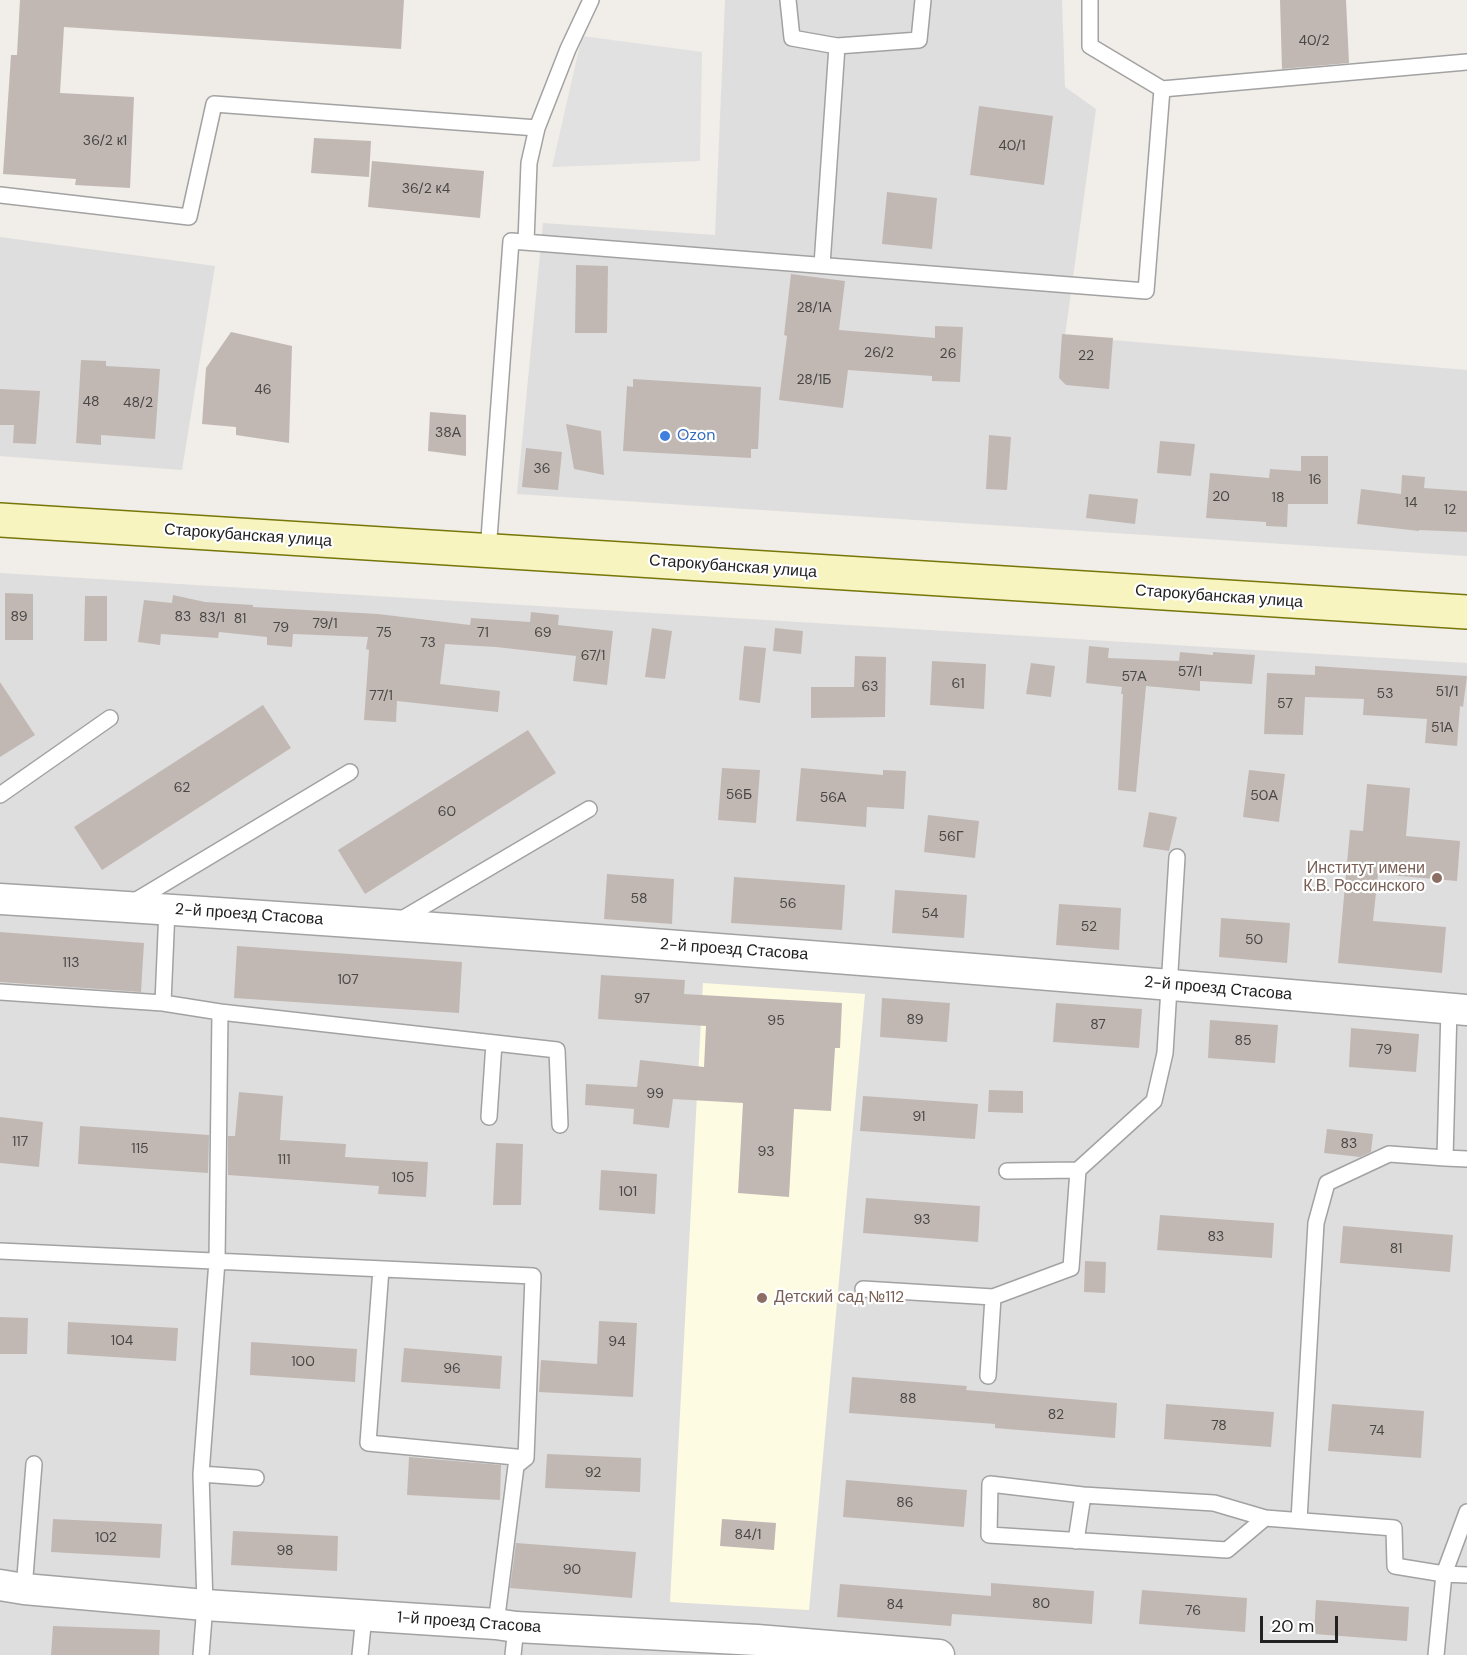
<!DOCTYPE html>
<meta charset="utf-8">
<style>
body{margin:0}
#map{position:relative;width:1467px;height:1655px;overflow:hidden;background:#f1ede8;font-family:"DM Sans",sans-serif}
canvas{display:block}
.scale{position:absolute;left:1260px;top:1616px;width:78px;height:27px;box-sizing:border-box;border:3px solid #212121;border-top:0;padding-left:8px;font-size:18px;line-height:21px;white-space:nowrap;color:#212121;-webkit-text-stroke:4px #fff;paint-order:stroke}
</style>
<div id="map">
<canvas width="1467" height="1655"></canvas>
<div class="scale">20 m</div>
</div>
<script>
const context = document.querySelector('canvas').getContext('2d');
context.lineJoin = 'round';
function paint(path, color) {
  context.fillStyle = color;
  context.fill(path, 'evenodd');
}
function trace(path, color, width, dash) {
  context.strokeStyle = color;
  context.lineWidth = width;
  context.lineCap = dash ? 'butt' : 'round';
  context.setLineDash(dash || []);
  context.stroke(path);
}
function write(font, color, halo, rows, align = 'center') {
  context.font = font + ' "DM Sans",sans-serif';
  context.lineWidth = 4.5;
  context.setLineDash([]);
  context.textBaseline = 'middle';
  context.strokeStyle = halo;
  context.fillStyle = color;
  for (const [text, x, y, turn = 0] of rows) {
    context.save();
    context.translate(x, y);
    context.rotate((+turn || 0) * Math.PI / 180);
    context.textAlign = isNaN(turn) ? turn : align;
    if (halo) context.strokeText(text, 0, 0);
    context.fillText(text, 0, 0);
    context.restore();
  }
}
const residential = new Path2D(`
 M 725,0 L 1062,0 L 1065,87 L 1096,109 L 1065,336 L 1467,370 L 1467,556 L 517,494 L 543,223 L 715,235 Z
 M 0,237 L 215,266 L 182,470 L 0,456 Z
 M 0,573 L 1467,663 L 1467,1655 L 0,1655 Z`);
const education = new Path2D(`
 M 703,983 L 865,994 L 809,1610 L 670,1602 Z`);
const parking = new Path2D(`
 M 582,36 L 702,52 L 700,161 L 552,167 Z`);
const building = new Path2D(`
 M 20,0 L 404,0 L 401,49 L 64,27 L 60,93 L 134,97 L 130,188 L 75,185 L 76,179 L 3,174 L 11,55 L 17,55 Z
 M 1280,0 L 1346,0 L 1349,63 L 1282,69 Z
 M 979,106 L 1053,116 L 1044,185 L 970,175 Z
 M 314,138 L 371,141 L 369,177 L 311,173 Z
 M 372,161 L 484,171 L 480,218 L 368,207 Z
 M 887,192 L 937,198 L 932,249 L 882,244 Z
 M 576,265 L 608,266 L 607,333 L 575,333 Z
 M 791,274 L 845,281 L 839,330 L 935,338 L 935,326 L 963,327 L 960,382 L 932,381 L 932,376 L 848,370 L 843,408 L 779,400 L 787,336 L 784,335 Z
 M 231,332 L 292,346 L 289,443 L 236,435 L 236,427 L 202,424 L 206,368 Z
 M 1062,334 L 1113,338 L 1109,389 L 1066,385 L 1059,378 Z
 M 81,360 L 106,361 L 106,366 L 160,369 L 155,439 L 101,435 L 101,445 L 76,443 Z
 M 633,379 L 761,387 L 758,449 L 751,449 L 751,458 L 623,451 L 627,386 L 633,387 Z
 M 0,389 L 40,391 L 36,444 L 13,443 L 14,425 L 0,425 Z
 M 430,412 L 466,415 L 466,456 L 428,451 Z
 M 566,424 L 601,431 L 604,475 L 574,469 Z
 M 989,435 L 1011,437 L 1007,490 L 986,489 Z
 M 1160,441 L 1195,444 L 1191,476 L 1157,473 Z
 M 526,448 L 562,452 L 558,490 L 522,487 Z
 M 1301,456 L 1328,456 L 1328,504 L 1288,504 L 1287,527 L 1266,526 L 1266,522 L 1206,518 L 1210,473 L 1269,478 L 1270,469 L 1301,471 Z
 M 1402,475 L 1425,477 L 1424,488 L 1467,491 L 1467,532 L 1419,530 L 1419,531 L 1357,524 L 1361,489 L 1401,494 Z
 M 1089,494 L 1138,499 L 1135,524 L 1086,518 Z
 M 5,593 L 33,594 L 33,640 L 5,640 Z
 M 173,595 L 205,602 L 253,605 L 253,607 L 378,614 L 470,625 L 471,618 L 530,622 L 531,612 L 559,615 L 558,625 L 613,631 L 607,685 L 573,681 L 576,656 L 496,647 L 445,644 L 440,684 L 500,691 L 498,712 L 397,701 L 396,722 L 364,720 L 369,650 L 366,649 L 368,637 L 293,634 L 292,647 L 267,645 L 267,637 L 219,632 L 218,638 L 161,634 L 160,645 L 138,642 L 144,600 L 172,603 Z
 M 85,596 L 107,596 L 107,641 L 84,641 Z
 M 652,628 L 672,631 L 665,679 L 645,677 Z
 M 775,628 L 803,631 L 801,654 L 773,651 Z
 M 744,646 L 766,648 L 760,703 L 739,700 Z
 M 1089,646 L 1109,648 L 1108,658 L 1179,661 L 1180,652 L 1213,655 L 1213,652 L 1255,655 L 1252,684 L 1200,681 L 1200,691 L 1146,686 L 1136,792 L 1118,790 L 1123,694 L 1121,694 L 1122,687 L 1086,683 Z
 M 855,656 L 886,657 L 885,717 L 811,718 L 811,687 L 854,687 Z
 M 932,661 L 986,664 L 984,709 L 930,705 Z
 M 1031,663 L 1055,666 L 1051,697 L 1026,694 Z
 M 1315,666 L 1467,676 L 1463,707 L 1460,706 L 1457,746 L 1425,743 L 1427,719 L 1363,715 L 1364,699 L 1305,697 L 1303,735 L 1264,734 L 1267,673 L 1315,675 Z
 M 0,682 L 35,735 L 0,757 Z
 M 263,705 L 291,748 L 102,870 L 74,827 Z
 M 528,730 L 556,773 L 365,894 L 338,850 Z
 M 722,768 L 760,770 L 756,823 L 718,820 Z
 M 801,768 L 883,775 L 883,770 L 906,771 L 904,809 L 867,807 L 866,827 L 796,821 Z
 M 1249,770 L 1285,774 L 1279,822 L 1243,817 Z
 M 1367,784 L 1410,788 L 1406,836 L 1460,841 L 1457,881 L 1378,874 L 1373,921 L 1446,927 L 1442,973 L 1338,963 L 1350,830 L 1363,831 Z
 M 1149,812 L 1177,817 L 1169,851 L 1143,847 Z
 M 928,815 L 979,821 L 975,858 L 924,852 Z
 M 607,874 L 674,879 L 672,924 L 604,919 Z
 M 734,877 L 845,885 L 842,930 L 731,923 Z
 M 895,890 L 967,895 L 964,938 L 892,933 Z
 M 1059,904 L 1121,908 L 1119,950 L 1056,945 Z
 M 1221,918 L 1290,923 L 1287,963 L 1219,957 Z
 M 0,932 L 144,943 L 141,992 L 0,982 Z
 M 237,946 L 462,962 L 459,1013 L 234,998 Z
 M 601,975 L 685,980 L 684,994 L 842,1003 L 840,1048 L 835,1048 L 831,1111 L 794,1109 L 789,1197 L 738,1193 L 743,1103 L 673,1099 L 669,1128 L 633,1124 L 634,1109 L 585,1105 L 586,1084 L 637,1087 L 640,1060 L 704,1067 L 706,1026 L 598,1019 Z
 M 882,998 L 950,1003 L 947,1042 L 880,1037 Z
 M 1056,1003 L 1142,1009 L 1139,1048 L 1053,1042 Z
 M 1210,1020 L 1278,1025 L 1275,1063 L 1208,1058 Z
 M 1351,1028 L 1419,1034 L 1416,1072 L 1349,1067 Z
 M 989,1090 L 1023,1091 L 1023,1113 L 988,1112 Z
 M 239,1092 L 283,1096 L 280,1140 L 346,1144 L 345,1157 L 428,1162 L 426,1197 L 378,1194 L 379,1186 L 228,1175 L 228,1136 L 235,1136 Z
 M 863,1096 L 978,1104 L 975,1139 L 860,1131 Z
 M 0,1117 L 43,1122 L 39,1167 L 0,1163 Z
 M 80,1126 L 209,1135 L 208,1173 L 78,1164 Z
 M 1327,1129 L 1373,1134 L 1371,1152 L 1360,1157 L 1324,1153 Z
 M 496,1143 L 523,1144 L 521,1205 L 493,1205 Z
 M 601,1170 L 657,1174 L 655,1214 L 599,1210 Z
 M 866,1198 L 980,1206 L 978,1242 L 863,1233 Z
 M 1160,1215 L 1274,1223 L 1272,1258 L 1157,1250 Z
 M 1343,1226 L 1453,1235 L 1450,1272 L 1340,1263 Z
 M 1085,1261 L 1106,1262 L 1105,1293 L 1084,1292 Z
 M 0,1317 L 28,1318 L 27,1354 L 0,1354 Z
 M 599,1321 L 637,1323 L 633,1397 L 539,1392 L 541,1360 L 597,1364 Z
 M 68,1322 L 178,1328 L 176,1361 L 67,1354 Z
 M 251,1342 L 357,1349 L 355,1382 L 250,1375 Z
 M 404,1348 L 502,1356 L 500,1389 L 401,1382 Z
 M 852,1377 L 967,1386 L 966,1390 L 1117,1403 L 1115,1438 L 995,1428 L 995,1424 L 849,1413 Z
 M 1166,1404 L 1274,1412 L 1271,1447 L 1164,1439 Z
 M 1332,1404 L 1424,1411 L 1421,1458 L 1328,1451 Z
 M 547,1454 L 641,1458 L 640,1492 L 545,1488 Z
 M 409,1457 L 501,1465 L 500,1500 L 407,1495 Z
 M 846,1480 L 967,1490 L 964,1527 L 843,1517 Z
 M 53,1519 L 162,1524 L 160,1558 L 51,1552 Z
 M 722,1519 L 776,1523 L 774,1550 L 720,1546 Z
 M 233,1531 L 338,1536 L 337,1571 L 231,1565 Z
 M 516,1543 L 636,1552 L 632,1598 L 510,1588 Z
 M 991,1583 L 1094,1591 L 1092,1624 L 952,1614 L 951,1626 L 837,1617 L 840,1584 L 991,1596 Z
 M 1142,1590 L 1247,1598 L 1245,1632 L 1139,1624 Z
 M 1316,1600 L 1409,1607 L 1407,1641 L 1314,1634 Z
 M 53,1626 L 160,1630 L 159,1655 L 51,1655 Z`);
const lane = new Path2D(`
 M 788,0 L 792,38 L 837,46
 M 1090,0 L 1090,46 L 1162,89 L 1467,62
 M 0,195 L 189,217 L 214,104 L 537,128
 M 526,242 L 529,163 L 537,128 L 568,49 L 591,0
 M 822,265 L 837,46 L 919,40 L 923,0
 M 488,552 L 511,241 L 1146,291 L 1162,89
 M 0,795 L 110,718
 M 130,904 L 350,772
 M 397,922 L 589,809
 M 0,992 L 163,1003 L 167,909
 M 163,1003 L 220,1012 L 217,1261 L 201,1474 L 205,1605 L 201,1655
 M 220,1012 L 557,1050 L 560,1125
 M 489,1117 L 494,1043
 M 1445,1158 L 1467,1159
 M 1007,1171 L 1078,1170
 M 0,1251 L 533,1276 L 526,1458 L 516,1466 L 496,1624
 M 381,1269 L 368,1443 L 526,1458
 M 863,1289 L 993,1297 L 1071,1268 L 1078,1170 L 1154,1101 L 1165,1053 L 1177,857
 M 988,1376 L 993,1297
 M 201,1474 L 256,1478
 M 1265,1518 L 1227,1550 L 989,1535 L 990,1484 L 1083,1495 L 1214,1503 L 1265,1518 L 1394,1528 L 1395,1566 L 1444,1574 L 1467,1575
 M 1299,1520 L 1316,1223 L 1327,1183 L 1389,1154 L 1445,1158 L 1449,1008
 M 1076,1541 L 1083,1495
 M 24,1589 L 34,1464
 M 360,1655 L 364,1616
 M 513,1655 L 516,1627
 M 1436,1655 L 1444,1574 L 1467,1512`);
const street = new Path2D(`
 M 0,899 C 489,929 978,968 1467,1010
 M 0,1585 L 24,1589 L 205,1605 L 496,1624 L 516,1627 L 757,1640 L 939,1655`);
const secondary = new Path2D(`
 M 0,520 L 1467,612`);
const markers = [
 [665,436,6,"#3f7fe0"],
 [1437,878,6,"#8d6e63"],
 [762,1298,6,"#8d6e63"]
];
const numberNames = [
 ["40/2",1314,41],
 ["36/2 к1",105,141],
 ["40/1",1012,146],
 ["36/2 к4",426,189],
 ["28/1А",814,308],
 ["26/2",879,353],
 ["26",948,354],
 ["22",1086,356],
 ["28/1Б",814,380],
 ["46",263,390],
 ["48",91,402],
 ["48/2",138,403],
 ["38А",448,433],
 ["36",542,469],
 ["16",1315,480],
 ["20",1221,497],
 ["18",1278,498],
 ["14",1411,503],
 ["12",1450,510],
 ["89",19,617],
 ["83",183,617],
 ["83/1",212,618],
 ["81",240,619],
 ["79/1",325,624],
 ["79",281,628],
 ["75",384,633],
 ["71",483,633],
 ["69",543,633],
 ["73",428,643],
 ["67/1",593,656],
 ["57/1",1190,672],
 ["57А",1134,677],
 ["61",958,684],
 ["63",870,687],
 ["51/1",1447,692],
 ["53",1385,694],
 ["77/1",381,696],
 ["57",1285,704],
 ["51А",1442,728],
 ["62",182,788],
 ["56Б",739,795],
 ["50А",1264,796],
 ["56А",833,798],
 ["60",447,812],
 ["56Г",951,837],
 ["58",639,899],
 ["56",788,904],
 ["54",930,914],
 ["52",1089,927],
 ["50",1254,940],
 ["113",71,963],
 ["107",348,980],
 ["97",642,999],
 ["89",915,1020],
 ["95",776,1021],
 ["87",1098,1025],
 ["85",1243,1041],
 ["79",1384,1050],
 ["99",655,1094],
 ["91",919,1117],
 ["117",20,1142],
 ["83",1349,1144],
 ["115",140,1149],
 ["93",766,1152],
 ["111",284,1160],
 ["105",403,1178],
 ["101",628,1192],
 ["93",922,1220],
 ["83",1216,1237],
 ["81",1396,1249],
 ["104",122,1341],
 ["94",617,1342],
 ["100",303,1362],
 ["96",452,1369],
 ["88",908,1399],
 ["82",1056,1415],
 ["78",1219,1426],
 ["74",1377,1431],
 ["92",593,1473],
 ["86",905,1503],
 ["84/1",748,1535],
 ["102",106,1538],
 ["98",285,1551],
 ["90",572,1570],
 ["80",1041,1604],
 ["84",895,1605],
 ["76",1193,1611]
];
const shopNames = [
 ["Ozon",677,436]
];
const streetNames = [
 ["Старокубанская улица",248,536,4],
 ["Старокубанская улица",733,567,4],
 ["Старокубанская улица",1219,597,4],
 ["2-й проезд Стасова",249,915,4],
 ["2-й проезд Стасова",734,950,4],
 ["2-й проезд Стасова",1218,989,5],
 ["1-й проезд Стасова",469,1623,4]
];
const educationNames = [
 ["Институт имени",1425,869],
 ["К.В. Россинского",1425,887],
 ["Детский сад №112",774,1298,"left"]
];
paint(residential, '#dfdede');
paint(education, '#fefbe3');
paint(parking, '#e1e1e1');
paint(building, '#c1b8b4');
trace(lane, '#a2a2a2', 18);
trace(street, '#a2a2a2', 33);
trace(secondary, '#767609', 36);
trace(lane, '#fff', 15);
trace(street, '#fff', 30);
trace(secondary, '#f8f4bf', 33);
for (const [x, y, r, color] of markers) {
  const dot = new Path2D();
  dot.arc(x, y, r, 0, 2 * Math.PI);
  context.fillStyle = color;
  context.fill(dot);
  trace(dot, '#fff', 2);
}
write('14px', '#494746', null, numberNames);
write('16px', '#366cbe', '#fff', shopNames, 'left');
write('16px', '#212121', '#fff', streetNames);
write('16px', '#785e54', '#fff', educationNames, 'right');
</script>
